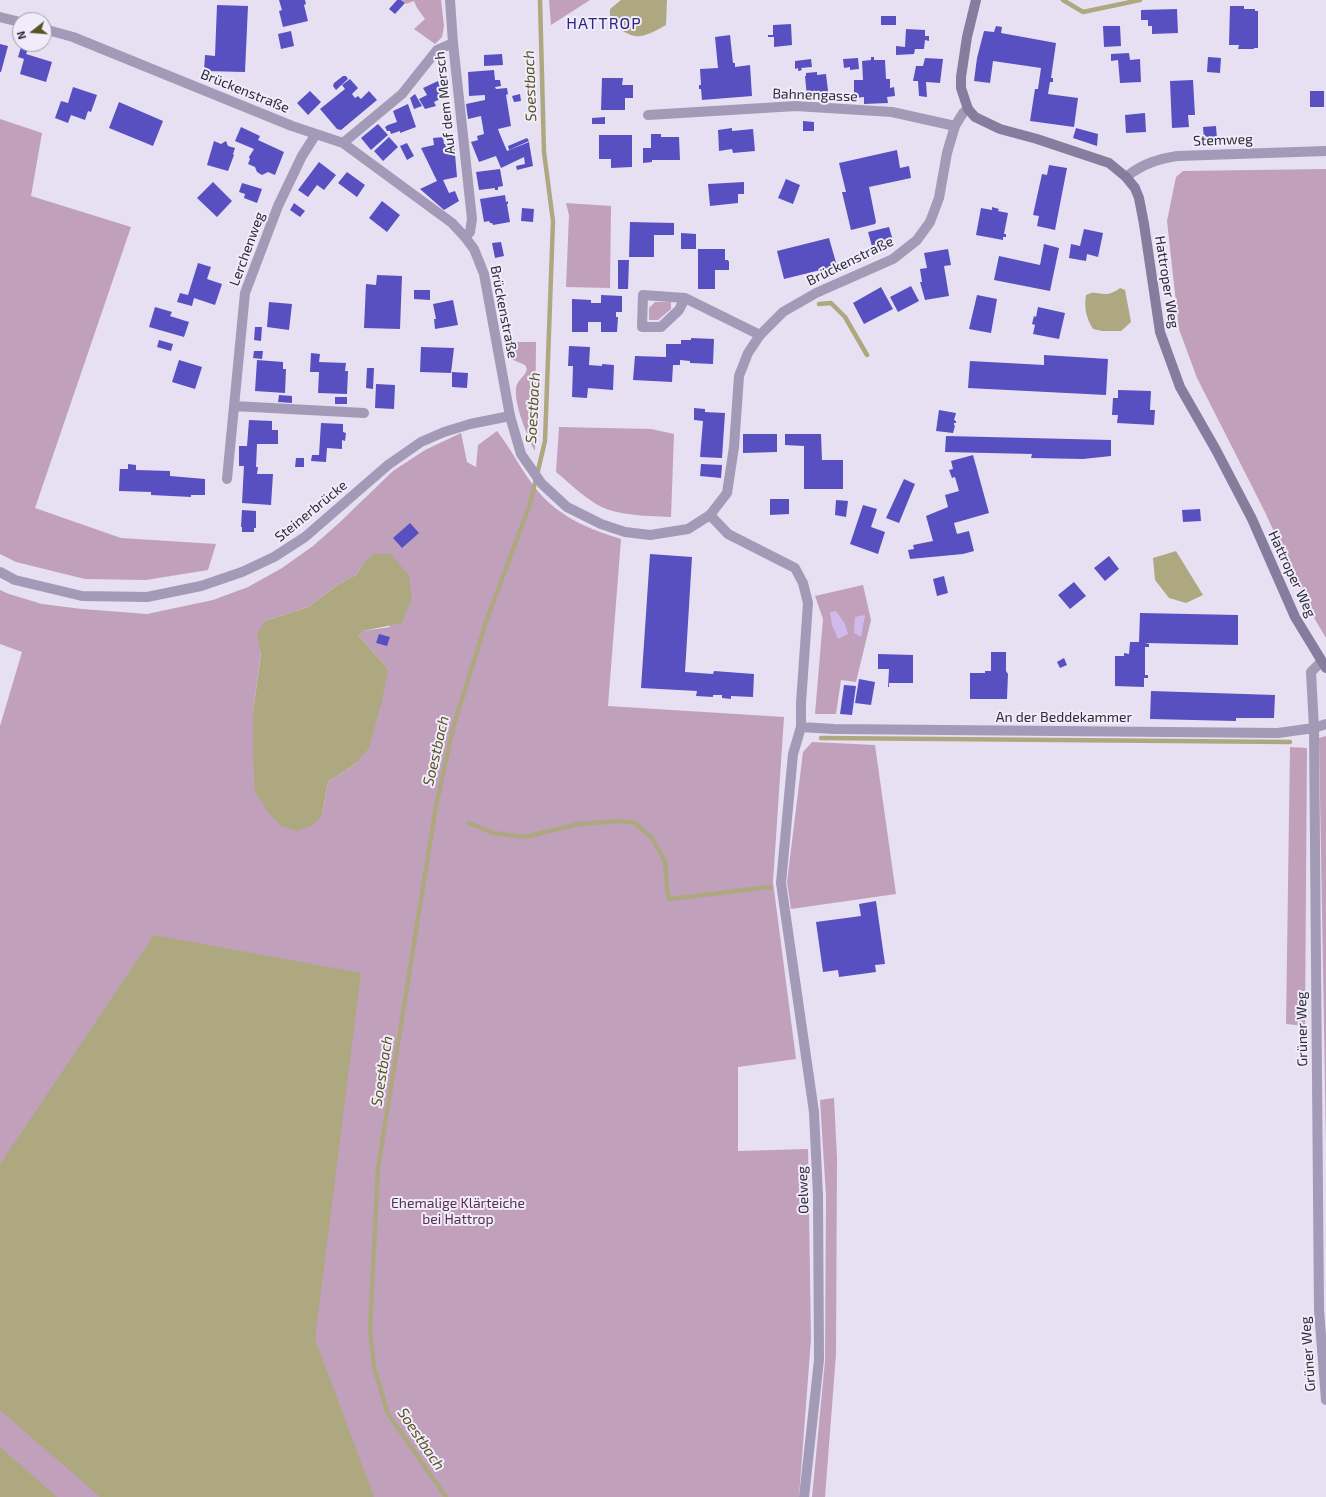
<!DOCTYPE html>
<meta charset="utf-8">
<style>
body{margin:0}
#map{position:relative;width:1326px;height:1497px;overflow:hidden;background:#e6e0f2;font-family:"Exo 2",sans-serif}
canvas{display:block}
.north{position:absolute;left:12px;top:12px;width:40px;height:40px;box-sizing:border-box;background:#f1ecfa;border:1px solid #a39fac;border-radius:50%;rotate:253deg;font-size:11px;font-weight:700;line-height:16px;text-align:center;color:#2d2b38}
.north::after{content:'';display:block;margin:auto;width:14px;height:18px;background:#585322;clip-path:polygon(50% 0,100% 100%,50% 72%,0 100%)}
</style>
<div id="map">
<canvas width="1326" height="1497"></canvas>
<div class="north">N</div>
</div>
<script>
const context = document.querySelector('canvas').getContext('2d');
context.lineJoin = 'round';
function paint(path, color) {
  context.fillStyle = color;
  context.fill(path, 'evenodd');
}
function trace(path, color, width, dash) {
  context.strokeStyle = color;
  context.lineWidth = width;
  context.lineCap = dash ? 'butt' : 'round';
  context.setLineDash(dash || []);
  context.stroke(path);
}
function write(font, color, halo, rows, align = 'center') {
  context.font = font + ' "Exo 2",sans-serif';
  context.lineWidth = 4;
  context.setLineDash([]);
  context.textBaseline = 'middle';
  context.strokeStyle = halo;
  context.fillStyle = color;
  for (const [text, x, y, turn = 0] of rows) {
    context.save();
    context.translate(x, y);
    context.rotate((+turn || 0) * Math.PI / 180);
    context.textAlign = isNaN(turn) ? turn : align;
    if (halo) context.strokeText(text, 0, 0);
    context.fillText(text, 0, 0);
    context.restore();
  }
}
const green = new Path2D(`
 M 402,0 L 441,0 L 444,26 L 442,37 L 435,44 L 414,29 L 425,19 L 417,8 L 414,1 L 406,4 Z
 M 549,0 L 590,0 L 551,25 Z
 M 0,119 L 42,133 L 31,196 L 131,227 L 35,508 L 121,538 L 216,544 L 208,570 L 146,580 L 85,579 L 16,562 L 0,554 Z
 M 1326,169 L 1326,638 L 1310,611 L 1265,512 L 1197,378 L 1179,329 L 1167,221 L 1176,177 L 1183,171 Z
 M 566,203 L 611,206 L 610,288 L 566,287 L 569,215 Z
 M 655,302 L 671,302 L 671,309 L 658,320 L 649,320 L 649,308 Z
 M 506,342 L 536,342 L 535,451 C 527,436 514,404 516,388 C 517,380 525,377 527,369 L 525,365 L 511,359 Z
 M 559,427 L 651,429 L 674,434 L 671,517 C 651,516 629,516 609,510 C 589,503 572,485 556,472 Z
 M 497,431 C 512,450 522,472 537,490 C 559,517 589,529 621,539 L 608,706 L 784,717 L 773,882 L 796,1059 L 738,1067 L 738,1151 L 808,1149 L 811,1339 L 799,1497 L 0,1497 L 0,726 L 22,652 L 0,644 L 0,590 L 9,594 L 42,604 L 82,609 L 147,614 L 213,600 L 248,587 L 282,568 L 313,546 L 339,523 L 393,471 L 425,450 L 461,433 L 467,462 L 476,467 L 478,445 ZM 363,564 L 390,627 L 363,631 L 359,636 L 388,669 L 355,764 L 328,782 L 322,815 L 253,713 L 265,621 L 308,607 L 339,584 L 357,574 Z
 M 863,585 L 871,620 L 856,682 L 841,680 L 836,714 L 815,714 L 823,619 L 815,596 Z
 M 1326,736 L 1326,1143 L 1319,738 Z
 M 812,742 L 875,745 L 896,894 L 791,909 L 787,882 L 803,752 Z
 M 1290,747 L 1307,748 L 1305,1026 L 1286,1024 Z
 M 834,1098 L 837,1158 L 836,1354 L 825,1497 L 812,1497 L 825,1361 L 826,1196 L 820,1100 Z`);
const sand = new Path2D(`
 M 836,611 L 845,624 L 848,634 L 838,639 L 832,625 L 830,612 Z
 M 865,615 L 861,637 L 854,633 L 855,617 Z`);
const water = new Path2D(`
 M 621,0 L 667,0 L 666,25 C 640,40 633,41 610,21 L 610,9 Z
 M 1120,288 L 1125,290 L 1131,322 L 1121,331 L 1102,331 L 1093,329 C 1086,318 1084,307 1086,295 C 1099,288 1103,301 1120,288 Z
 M 1176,551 L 1203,595 L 1186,603 L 1169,598 L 1155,580 L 1153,558 Z
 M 374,554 L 391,554 L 409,576 L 412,599 L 402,623 L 363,631 L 359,636 L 388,669 L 382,701 L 369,748 L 355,764 L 328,782 L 322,815 L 313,825 L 298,831 L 281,826 L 268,812 L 255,791 L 253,752 L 253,713 L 261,653 L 257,634 L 265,621 L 308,607 L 339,584 L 357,574 L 363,564 Z
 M 154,935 L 361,973 L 315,1339 L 374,1497 L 100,1497 L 0,1410 L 0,1164 Z
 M 0,1447 L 57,1497 L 0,1497 Z`);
const stream = new Path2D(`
 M 1063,0 L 1083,12 L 1140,0
 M 819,304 L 831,303 L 845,317 L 867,355
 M 821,738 L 1290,742
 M 469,823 L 493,833 L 525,837 L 579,824 L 621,821 L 635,823 L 652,838 L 665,861 L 667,888 L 669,899 L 770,887
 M 446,1497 L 388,1414 L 374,1367 L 370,1328 L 378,1168 L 436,806 L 453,728 L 487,619 L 530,504 L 545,441 L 553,221 L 544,152 L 540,0`);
const building = new Path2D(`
 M 279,0 L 305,0 L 306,4 L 304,5 L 308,21 L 283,27 L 279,11 L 282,10 Z
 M 397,0 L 401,0 L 405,3 L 395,14 L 389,9 Z
 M 217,5 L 248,6 L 245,72 L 204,71 L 205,55 L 215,56 Z
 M 1230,6 L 1244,6 L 1244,9 L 1255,9 L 1255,11 L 1258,11 L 1258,48 L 1254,48 L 1254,49 L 1238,49 L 1239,45 L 1229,45 Z
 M 1177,9 L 1178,33 L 1152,34 L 1152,26 L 1148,26 L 1148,20 L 1141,20 L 1141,10 Z
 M 881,16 L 896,16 L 896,25 L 881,25 Z
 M 791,24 L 792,45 L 774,47 L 774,37 L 768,37 L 768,35 L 773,35 L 773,25 Z
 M 996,26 L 1002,27 L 1001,33 L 1056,43 L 1051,78 L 1053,78 L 1053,82 L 1050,82 L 1048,94 L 1078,98 L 1074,127 L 1030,121 L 1035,89 L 1038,89 L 1041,68 L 993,61 L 990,83 L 974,81 L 977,58 L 984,31 L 994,32 Z
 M 1103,26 L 1120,26 L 1121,46 L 1104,47 Z
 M 906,29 L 925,30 L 925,36 L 929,36 L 929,41 L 925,40 L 924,49 L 915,49 L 914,54 L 896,55 L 896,46 L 905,47 Z
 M 291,31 L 294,46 L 281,49 L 278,34 Z
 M 730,35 L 733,63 L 735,63 L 735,67 L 750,65 L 752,96 L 702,100 L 701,89 L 699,89 L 699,85 L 701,85 L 700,69 L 718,68 L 715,37 Z
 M 0,44 L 8,46 L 1,72 L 0,72 Z
 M 22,44 L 29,47 L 26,54 L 52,62 L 46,82 L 20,74 L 24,59 L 18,57 Z
 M 1129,53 L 1130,60 L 1140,59 L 1141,82 L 1120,83 L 1118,60 L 1111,61 L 1111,54 Z
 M 502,54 L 503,65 L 484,66 L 484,55 Z
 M 871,57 L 874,57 L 874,60 L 885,60 L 886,79 L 890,79 L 890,88 L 894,87 L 895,96 L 887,97 L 888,103 L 864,104 L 864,97 L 854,98 L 854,80 L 863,80 L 862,61 L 871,60 Z
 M 1208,57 L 1221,58 L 1220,73 L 1207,72 Z
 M 858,58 L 859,69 L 850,70 L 850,67 L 844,68 L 843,59 Z
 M 925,58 L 943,59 L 940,83 L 926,82 L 927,97 L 919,96 L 918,81 L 913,81 L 916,66 L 923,66 Z
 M 811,59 L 812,67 L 801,68 L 802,70 L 798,71 L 798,68 L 795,69 L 795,61 Z
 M 494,70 L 495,80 L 500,80 L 501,86 L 495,87 L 496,89 L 507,88 L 508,94 L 506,95 L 511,126 L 498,129 L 499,132 L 507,151 L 529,142 L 533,166 L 517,170 L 516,166 L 525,164 L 524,157 L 501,168 L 496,156 L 479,162 L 471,142 L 478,140 L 477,136 L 484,134 L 481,116 L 468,119 L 466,104 L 485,100 L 485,95 L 469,96 L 468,72 Z
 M 817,72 L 817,75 L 826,74 L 829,99 L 815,100 L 812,100 L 811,96 L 807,97 L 805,76 L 806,76 L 806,73 Z
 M 343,76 L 346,76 L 348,79 L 336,90 L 333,86 L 334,83 Z
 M 602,78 L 623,78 L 622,85 L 633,85 L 633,98 L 625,98 L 625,110 L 601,110 Z
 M 350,79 L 358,88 L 352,94 L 355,98 L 358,96 L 361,99 L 369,91 L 377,100 L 341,130 L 337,129 L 320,109 L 345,89 L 342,85 Z
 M 1193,80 L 1195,115 L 1188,115 L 1189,127 L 1172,128 L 1170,81 Z
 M 438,81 L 446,96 L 434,102 L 436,106 L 425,109 L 419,99 L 427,95 L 423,88 Z
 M 73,87 L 97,95 L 91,112 L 88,111 L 85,120 L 71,115 L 68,123 L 55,118 L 61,101 L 68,103 Z
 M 310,91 L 321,102 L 308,115 L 297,103 Z
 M 1310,91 L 1324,91 L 1324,107 L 1310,107 Z
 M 415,94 L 422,106 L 414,109 L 410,98 Z
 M 520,94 L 521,101 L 514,102 L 512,96 Z
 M 119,102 L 163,121 L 153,146 L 109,128 Z
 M 408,104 L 416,127 L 400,133 L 400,131 L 391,134 L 390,131 L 387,131 L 385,127 L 388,125 L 397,122 L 393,111 Z
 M 1145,113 L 1146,132 L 1126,133 L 1125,115 Z
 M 605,117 L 605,124 L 592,124 L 592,118 Z
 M 803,121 L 814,122 L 814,131 L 803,131 Z
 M 378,124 L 388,135 L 371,150 L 361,138 Z
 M 1216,126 L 1217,139 L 1204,140 L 1203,127 Z
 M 241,127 L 260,136 L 258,140 L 284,152 L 275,175 L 268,172 L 262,175 L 257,172 L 255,167 L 248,164 L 250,159 L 249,157 L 254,149 L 235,141 Z
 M 732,128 L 732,131 L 753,129 L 755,151 L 733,153 L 732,149 L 719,151 L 718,130 Z
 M 1076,128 L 1098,134 L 1097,146 L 1073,138 Z
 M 651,134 L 661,134 L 661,137 L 679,137 L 680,160 L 652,160 L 652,162 L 643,163 L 643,148 L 651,148 Z
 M 599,135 L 632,135 L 632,167 L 611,168 L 611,159 L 599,159 Z
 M 389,137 L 398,147 L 383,161 L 374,151 Z
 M 443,137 L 444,144 L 454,143 L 457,177 L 443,180 L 449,193 L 455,191 L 459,201 L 444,210 L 420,189 L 437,181 L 421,148 L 434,145 L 433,138 Z
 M 527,138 L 529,141 L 509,150 L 508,146 Z
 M 214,141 L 221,144 L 226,141 L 228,146 L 235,148 L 233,154 L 234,155 L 228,171 L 207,165 Z
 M 407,143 L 414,156 L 407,160 L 400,146 Z
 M 897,150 L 900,168 L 909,166 L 911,178 L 869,187 L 876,222 L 875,224 L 851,230 L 842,192 L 846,192 L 839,163 Z
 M 319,162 L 336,175 L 324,190 L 317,185 L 308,197 L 298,190 Z
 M 1049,165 L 1067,168 L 1055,230 L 1037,226 L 1039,216 L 1033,215 L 1042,174 L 1047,175 Z
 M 500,169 L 503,186 L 498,187 L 498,190 L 495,190 L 495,188 L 479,190 L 476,172 Z
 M 347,172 L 365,185 L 357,197 L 338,183 Z
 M 786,179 L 800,185 L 793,204 L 778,198 Z
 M 213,182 L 232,201 L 217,217 L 197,198 Z
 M 744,182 L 744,194 L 738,194 L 738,203 L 710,206 L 708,184 Z
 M 242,183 L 262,189 L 257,203 L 244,198 L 245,194 L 239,192 Z
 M 505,195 L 506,202 L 508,201 L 508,204 L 507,204 L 510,222 L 493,225 L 492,223 L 490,223 L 489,221 L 484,222 L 480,199 Z
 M 382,201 L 400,215 L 387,232 L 369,218 Z
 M 294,203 L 305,211 L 300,217 L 290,210 Z
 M 992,207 L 999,209 L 998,211 L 1008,213 L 1004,234 L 1006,234 L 1006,237 L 1003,237 L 1003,240 L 976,235 L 981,208 L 992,210 Z
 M 522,208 L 534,209 L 533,222 L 521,221 Z
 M 630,222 L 674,223 L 674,235 L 654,235 L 654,257 L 629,257 Z
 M 889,227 L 894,244 L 873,250 L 868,232 Z
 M 1084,229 L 1103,233 L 1098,257 L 1087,254 L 1086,261 L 1069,258 L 1071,244 L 1080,246 Z
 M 681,233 L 696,234 L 696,249 L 681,249 Z
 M 829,238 L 837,266 L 784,279 L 777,251 Z
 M 501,242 L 504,256 L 495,258 L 492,243 Z
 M 1044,244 L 1059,248 L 1050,291 L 994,280 L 999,256 L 1040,265 Z
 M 698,249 L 725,249 L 725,260 L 728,260 L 729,262 L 729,270 L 715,270 L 715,289 L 698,289 Z
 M 948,249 L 951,265 L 944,266 L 949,296 L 925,300 L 920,282 L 922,282 L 920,269 L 927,268 L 924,253 Z
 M 618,260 L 629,260 L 628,289 L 618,289 Z
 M 198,263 L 211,267 L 207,279 L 222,284 L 215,305 L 194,298 L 192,306 L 177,302 L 180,293 L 188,295 Z
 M 377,275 L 402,276 L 400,329 L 364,328 L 366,284 L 376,285 Z
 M 911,286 L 919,301 L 898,312 L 890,297 Z
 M 881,287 L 893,309 L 864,324 L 853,303 Z
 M 414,290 L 430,290 L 430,300 L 414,299 Z
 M 601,295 L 622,296 L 622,312 L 616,312 L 616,317 L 618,317 L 617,332 L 601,332 L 601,322 L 588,322 L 588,332 L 572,332 L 572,299 L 591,300 L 591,303 L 601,303 Z
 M 977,295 L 997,299 L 991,333 L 969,329 Z
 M 453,300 L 458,325 L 435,329 L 434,319 L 436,319 L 433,304 Z
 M 269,302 L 292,304 L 289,330 L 267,327 Z
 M 155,307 L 172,312 L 170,316 L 189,322 L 184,337 L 149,327 Z
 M 1038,307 L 1065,313 L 1059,339 L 1033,334 L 1035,325 L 1032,324 L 1034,316 L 1036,317 Z
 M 255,327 L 262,327 L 261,341 L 254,340 Z
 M 691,338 L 714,339 L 713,364 L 690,363 L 690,361 L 680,360 L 680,365 L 673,365 L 672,382 L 633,380 L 635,356 L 666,357 L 666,344 L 681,344 L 681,340 L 691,340 Z
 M 159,340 L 173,344 L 171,351 L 157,347 Z
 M 569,346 L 590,347 L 589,365 L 602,366 L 602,364 L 614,365 L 613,390 L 588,388 L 587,398 L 572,397 L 573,366 L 568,366 Z
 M 421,347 L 454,348 L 451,373 L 420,372 Z
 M 254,351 L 263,351 L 262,359 L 253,358 Z
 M 311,353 L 320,354 L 319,362 L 346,363 L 345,371 L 348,371 L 347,394 L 318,393 L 319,372 L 310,372 Z
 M 1044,355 L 1108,359 L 1106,395 L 968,388 L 970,361 L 1044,365 Z
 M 179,360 L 202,367 L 195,389 L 172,382 Z
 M 257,360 L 283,362 L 283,369 L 286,369 L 285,393 L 255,391 Z
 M 367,368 L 374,368 L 373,389 L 366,388 Z
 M 452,372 L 468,373 L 467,388 L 452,387 Z
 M 376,384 L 395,385 L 394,409 L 375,408 Z
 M 1118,390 L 1151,391 L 1150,410 L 1155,410 L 1154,425 L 1117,423 L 1118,415 L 1112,415 L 1113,398 L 1118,398 Z
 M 279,395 L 292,396 L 292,403 L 278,402 Z
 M 335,397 L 347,397 L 347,404 L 335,404 Z
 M 694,408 L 705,409 L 705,412 L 725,413 L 722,458 L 700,457 L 703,421 L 694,420 Z
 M 939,410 L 956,413 L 954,420 L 956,421 L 956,423 L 954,423 L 954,425 L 955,426 L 953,433 L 936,431 Z
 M 249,420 L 272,421 L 272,430 L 278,430 L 278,444 L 257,444 L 256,467 L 258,467 L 257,474 L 273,474 L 271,505 L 242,503 L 244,466 L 239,466 L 239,446 L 247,446 Z
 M 321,423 L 343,424 L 343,432 L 346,433 L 345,441 L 342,440 L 342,449 L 327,448 L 326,462 L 311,461 L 312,455 L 319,455 Z
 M 743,434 L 777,434 L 777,452 L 743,453 Z
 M 785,434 L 821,434 L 822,460 L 843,460 L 843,489 L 804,489 L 804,446 L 785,445 Z
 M 946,436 L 1111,440 L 1111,456 L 1083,459 L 1031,458 L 1032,454 L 945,452 Z
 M 973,455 L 989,513 L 954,523 L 957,534 L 969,531 L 974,551 L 963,554 L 910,559 L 908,550 L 914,549 L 913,545 L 933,541 L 926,516 L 948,507 L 945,495 L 959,491 L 955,477 L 952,478 L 949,470 L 953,469 L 951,461 Z
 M 296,458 L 304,458 L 304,467 L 295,467 Z
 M 128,464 L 136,465 L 136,470 L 170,471 L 170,476 L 205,479 L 205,495 L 191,495 L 191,497 L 151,495 L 151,492 L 119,491 L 120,469 L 128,469 Z
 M 701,464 L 722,465 L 721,478 L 700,476 Z
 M 904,479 L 915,484 L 899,523 L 886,518 Z
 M 770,499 L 789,499 L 789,514 L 770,515 Z
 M 836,500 L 848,501 L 846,517 L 835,515 Z
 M 863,505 L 877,509 L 871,527 L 885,532 L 878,554 L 850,544 Z
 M 1200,509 L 1201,521 L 1183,522 L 1182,510 Z
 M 242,510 L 256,511 L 256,528 L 254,528 L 254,532 L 242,532 L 242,527 L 241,527 Z
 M 410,523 L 419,533 L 402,548 L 393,538 Z
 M 650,554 L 692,557 L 685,672 L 713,674 L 714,671 L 754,674 L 753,697 L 731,696 L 731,699 L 722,698 L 722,695 L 713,695 L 713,697 L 696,696 L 697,691 L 641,688 Z
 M 1109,556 L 1119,569 L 1105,581 L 1094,568 Z
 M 944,576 L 948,593 L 937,596 L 933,579 Z
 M 1074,582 L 1086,596 L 1070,609 L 1058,595 Z
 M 1140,613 L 1238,615 L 1238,645 L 1145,643 L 1149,644 L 1149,647 L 1145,647 L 1145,675 L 1148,675 L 1148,678 L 1144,678 L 1144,687 L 1115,686 L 1115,656 L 1124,656 L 1124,653 L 1129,654 L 1130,642 L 1139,642 Z
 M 379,634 L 390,637 L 387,646 L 376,643 Z
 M 991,652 L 1006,652 L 1006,671 L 1008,674 L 1007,699 L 970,699 L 970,673 L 985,673 L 985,671 L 991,671 Z
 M 878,654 L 913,655 L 913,683 L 889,683 L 889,687 L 888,687 L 889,669 L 878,669 Z
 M 1064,658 L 1067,665 L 1060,668 L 1057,662 Z
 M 859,679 L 875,682 L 871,705 L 855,703 Z
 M 844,685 L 856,686 L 852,715 L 840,714 Z
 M 1151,691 L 1275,695 L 1274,718 L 1236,718 L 1236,721 L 1150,719 Z
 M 876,901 L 885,964 L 875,965 L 876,972 L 839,977 L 838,970 L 823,972 L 816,922 L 861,916 L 859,904 Z`);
const minor = new Path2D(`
 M 450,0 L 453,43 L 472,219 L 470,232 L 465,237
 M 0,17 L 20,22
 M 44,29 L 73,37 L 292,126 L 343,143 L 452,223 L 465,237 L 474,249 L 484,274 L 510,416
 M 648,115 L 796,106 L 892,112 L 955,126
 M 343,143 L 402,94 L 437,50 L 453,43
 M 685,298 L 679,310 L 661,327 L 642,327 L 643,295 L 685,298 L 760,335
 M 234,406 L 364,413
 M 227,479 L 245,293 L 278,206 L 302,156 L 316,134
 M 710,515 L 728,534 L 795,568 L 803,583 L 808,603 L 801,703 L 801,727 L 793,754 L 781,883 L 814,1112 L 818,1196 L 819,1360 L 804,1497
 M 1321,662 L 1311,672 L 1314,728 L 1319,1310 L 1326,1400
 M 801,727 L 834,729 L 1278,733 L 1314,728 L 1326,724`);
const tertiary = new Path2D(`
 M 1126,177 C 1142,164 1158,159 1177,156 L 1326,151
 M 0,572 L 15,580 L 82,596 L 147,597 L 201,586 L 242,572 L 274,557 L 305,537 L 388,465 L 421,442 L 444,432 L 470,424 L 510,416 L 521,454 L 542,484 L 567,507 L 601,524 L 625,532 L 650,535 L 688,529 L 710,515 L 727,493 L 734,447 L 739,376 L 748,353 L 760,335 L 783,312 L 816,293 L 893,259 L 917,240 L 930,222 L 939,198 L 947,153 L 955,126 L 963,113 L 968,109`);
const secondary = new Path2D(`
 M 976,0 L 967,37 L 961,77 L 961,88 L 968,109 L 975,117 L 1000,129 L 1037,139 L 1109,163 L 1126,177 L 1135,188 L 1139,198 L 1144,224 L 1160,332 L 1180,387 L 1216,450 L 1252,519 L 1295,617 L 1326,668`);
const streetNames = [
 ["Brückenstraße",245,91,22],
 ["Bahnengasse",815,95,2],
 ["Auf dem Mersch",445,103,-96],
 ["Stemweg",1223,140,-2],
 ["Lerchenweg",247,249,-70],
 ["Brückenstraße",850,261,-26],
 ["Hattroper Weg",1167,282,81],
 ["Brückenstraße",504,312,79],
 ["Steinerbrücke",311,511,-39],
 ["Hattroper Weg",1292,574,65],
 ["An der Beddekammer",1064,717],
 ["Grüner Weg",1302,1029,-91],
 ["Oelweg",803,1190,-92],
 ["Grüner Weg",1308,1354,-94]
];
const parkNames = [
 ["Ehemalige Klärteiche",458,1203],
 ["bei Hattrop",458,1219]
];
const waterNames = [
 ["Soestbach",530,86,-92],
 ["Soestbach",533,408,-87],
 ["Soestbach",436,751,-77],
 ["Soestbach",382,1071,-81],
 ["Soestbach",421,1439,56]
];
const quarterNames = [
 ["HATTROP",604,24]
];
paint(green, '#c1a0bb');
paint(sand, '#d2b9eb');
paint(water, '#aea880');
trace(stream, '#aea880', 4.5);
paint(building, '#5850c0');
trace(minor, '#a29ab6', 10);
trace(tertiary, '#a29ab6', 10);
trace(secondary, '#847d9e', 10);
write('14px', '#2d2b38', '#f1ecfa', streetNames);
write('14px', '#562f4e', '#f1ecfa', parkNames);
write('italic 15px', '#585322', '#f1ecfa', waterNames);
context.letterSpacing = '1px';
write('16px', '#2e2784', '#f1ecfa', quarterNames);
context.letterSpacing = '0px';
</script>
